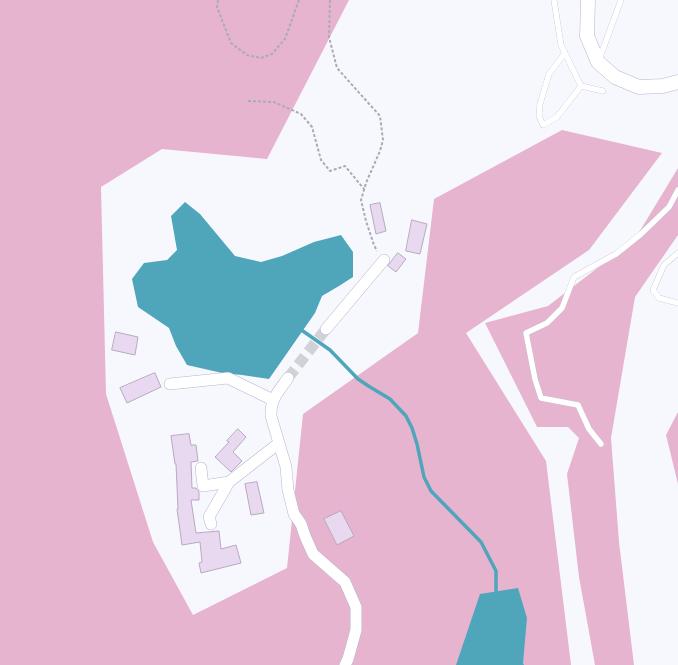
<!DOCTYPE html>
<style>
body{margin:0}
canvas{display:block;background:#f7f8fd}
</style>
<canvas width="678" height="665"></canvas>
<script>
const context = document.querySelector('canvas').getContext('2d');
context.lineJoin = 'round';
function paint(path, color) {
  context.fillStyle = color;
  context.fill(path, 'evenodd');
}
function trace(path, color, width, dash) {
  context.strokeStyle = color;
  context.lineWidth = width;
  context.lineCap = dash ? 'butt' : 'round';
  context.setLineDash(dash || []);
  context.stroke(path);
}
const green = new Path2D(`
 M 0,0 L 349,0 L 267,159 L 162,149 L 101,187 L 106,394 L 153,542 L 193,615 L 287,568 L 303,414 L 418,333 L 434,199 L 562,130 L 662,153 L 589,250 L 466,333 L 546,461 L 571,665 L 0,665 Z
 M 678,168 L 678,235 L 635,297 L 611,438 L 619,542 L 634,665 L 595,665 L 579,577 L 567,474 L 579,438 L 568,427 L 537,427 L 485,323 L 548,306 L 635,239 Z
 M 678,412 L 678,484 L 666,435 Z`);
const water = new Path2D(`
 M 185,202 L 200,214 L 235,256 L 261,262 L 282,256 L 314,242 L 341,235 L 353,252 L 353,277 L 339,286 L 322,296 L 315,313 L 269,379 L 242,375 L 222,373 L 187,365 L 176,346 L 169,328 L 138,307 L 132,279 L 144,263 L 167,260 L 177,250 L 171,216 Z
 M 518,588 L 527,618 L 523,663 L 524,665 L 456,665 L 480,594 Z`);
const stream = new Path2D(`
 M 300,329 L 330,350 L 358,379 L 370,387 L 390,399 L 406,416 L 412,428 L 417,444 L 424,477 L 431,491 L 481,542 L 496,571 L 496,595`);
const building = new Path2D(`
 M 380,203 L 386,231 L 376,234 L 370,205 Z
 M 412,220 L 427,224 L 420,254 L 406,251 Z
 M 398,253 L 406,259 L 396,272 L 388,266 Z
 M 116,332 L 138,337 L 135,355 L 112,350 Z
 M 155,373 L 161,387 L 127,403 L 120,388 Z
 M 238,429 L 246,437 L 233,452 L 242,461 L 231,472 L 215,457 L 229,442 L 227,441 Z
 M 189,434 L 191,445 L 196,445 L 198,461 L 191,462 L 192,488 L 196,488 L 199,492 L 199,500 L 191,500 L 196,533 L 219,531 L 221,549 L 236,545 L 241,563 L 201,573 L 199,563 L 202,562 L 200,542 L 182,545 L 177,509 L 178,509 L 176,464 L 175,464 L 171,436 Z
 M 257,482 L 264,513 L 251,515 L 245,484 Z
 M 341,511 L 354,536 L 337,545 L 324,519 Z`);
const minorTunnel = new Path2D(`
 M 288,378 L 326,329`);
const path = new Path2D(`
 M 218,0 L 217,7 L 231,43 L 247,55 L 261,58 L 272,54 L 285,39 L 299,0
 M 330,0 L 329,37 L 337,68 L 380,116 L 383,140 L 380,151 L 366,183 L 361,200 L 366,221 L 374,245 L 377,251
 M 248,101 L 274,102 L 301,114 L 312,127 L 321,160 L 330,171 L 345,166 L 364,189`);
const service = new Path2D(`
 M 554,0 L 561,45 L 581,86 L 603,91
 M 565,53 L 549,74 L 540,104 L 539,116 L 543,125 L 557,117 L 581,86
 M 599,60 L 621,0
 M 678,253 L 664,265 L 653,290 L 659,298 L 678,303
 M 601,444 L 589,429 L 578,405 L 541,398 L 535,379 L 526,333 L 547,323 L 562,308 L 574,277 L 616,254 L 641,234 L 669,207 L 678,190`);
const minor = new Path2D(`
 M 326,329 L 384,260
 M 288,378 C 279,391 270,399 271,416 L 286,467 L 288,490 L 294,514 L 301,524 L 305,536 L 313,554 L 345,582 L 356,607 L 356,630 L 348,659 L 345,665
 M 170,384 L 228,378 L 273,400
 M 201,468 L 203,486 L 229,482
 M 211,524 L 209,517 L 229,482 L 279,443`);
const tertiary = new Path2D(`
 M 588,0 L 587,36 L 598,62 L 615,77 L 639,87 L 663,86 L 678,82`);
paint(green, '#e6b4cf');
paint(water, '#4fa6bb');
trace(stream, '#4fa6bb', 3.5);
paint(building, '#e8d9f0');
trace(building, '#b7a9c0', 1);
trace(minorTunnel, '#d1d2d8', 11, [11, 5.5]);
trace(service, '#b5b7d0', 6);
trace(minor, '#b5b7d0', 12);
trace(tertiary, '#b5b7d0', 15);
trace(path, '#abacb3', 2, [3, 2]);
trace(service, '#fff', 5.5);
trace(minor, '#fff', 11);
trace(tertiary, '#fff', 14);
</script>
